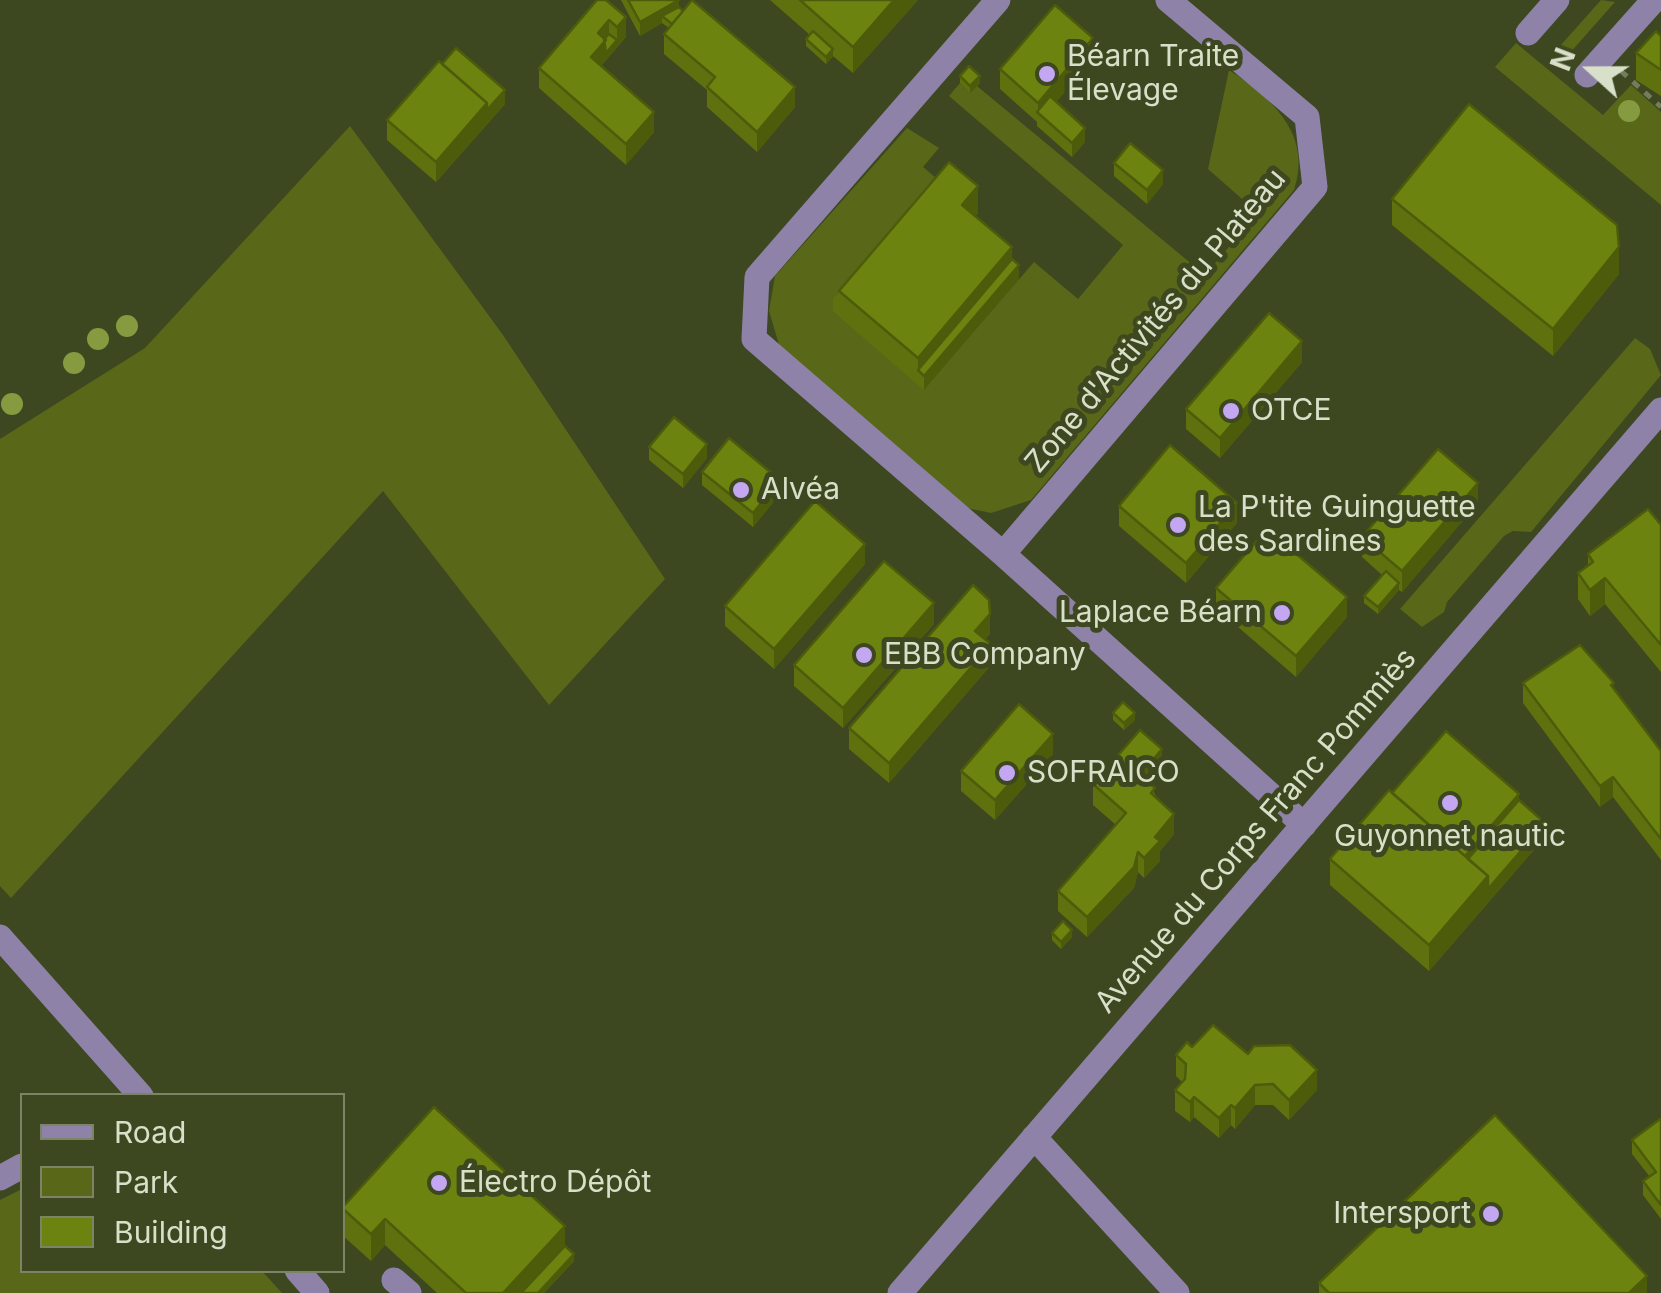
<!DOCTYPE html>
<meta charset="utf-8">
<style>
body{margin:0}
#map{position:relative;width:1661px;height:1293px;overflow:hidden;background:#3d4720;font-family:Inter,sans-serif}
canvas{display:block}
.legend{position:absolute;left:20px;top:1093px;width:325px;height:180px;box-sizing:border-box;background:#3d4720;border:2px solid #7b8464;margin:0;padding:12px 18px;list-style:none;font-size:30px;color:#d9e0ca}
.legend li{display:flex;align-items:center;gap:20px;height:50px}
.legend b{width:50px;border:2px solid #7b8464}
.north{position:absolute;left:1541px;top:20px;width:100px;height:100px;-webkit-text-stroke:8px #3d4720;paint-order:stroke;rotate:291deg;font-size:28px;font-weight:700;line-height:40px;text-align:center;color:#d9e0ca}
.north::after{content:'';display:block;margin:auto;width:35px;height:45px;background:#d9e0ca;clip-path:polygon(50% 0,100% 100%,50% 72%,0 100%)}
</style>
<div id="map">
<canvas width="1661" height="1293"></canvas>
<ul class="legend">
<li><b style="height:12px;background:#8f82a8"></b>Road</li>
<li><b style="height:28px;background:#586818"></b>Park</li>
<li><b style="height:28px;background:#6d8310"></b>Building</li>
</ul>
<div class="north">N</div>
</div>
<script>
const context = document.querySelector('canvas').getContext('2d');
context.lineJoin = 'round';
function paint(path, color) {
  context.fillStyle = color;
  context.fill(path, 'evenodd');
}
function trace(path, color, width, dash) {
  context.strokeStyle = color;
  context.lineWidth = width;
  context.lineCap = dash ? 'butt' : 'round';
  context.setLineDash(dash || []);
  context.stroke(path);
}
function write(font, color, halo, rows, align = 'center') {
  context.font = font + ' Inter,sans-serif';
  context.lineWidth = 10;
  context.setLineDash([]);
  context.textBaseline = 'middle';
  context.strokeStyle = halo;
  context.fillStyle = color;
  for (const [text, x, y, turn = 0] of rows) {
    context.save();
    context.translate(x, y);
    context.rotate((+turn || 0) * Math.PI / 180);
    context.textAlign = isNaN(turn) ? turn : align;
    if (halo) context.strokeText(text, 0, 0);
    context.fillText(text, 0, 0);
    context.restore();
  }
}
const green = new Path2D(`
 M 1601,0 L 1615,2 L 1561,63 L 1552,55 Z
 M 1516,43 L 1603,115 L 1631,85 L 1661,112 L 1661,205 L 1495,67 Z
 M 1229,70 C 1272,98 1313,135 1294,190 L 1031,500 L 991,513 L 967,508 L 780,348 L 769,311 L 775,276 L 907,128 L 939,148 L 923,167 L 942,183 L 833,312 L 924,389 L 1034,262 L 1078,299 L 1123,245 L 949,96 L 960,83 L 970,93 L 977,86 L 1205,275 L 1258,213 L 1208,169 Z
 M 350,126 L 503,335 L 665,579 L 549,705 L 383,491 L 11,898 L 0,886 L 0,439 L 145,348 Z
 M 1635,338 L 1650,349 L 1661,375 L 1531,532 L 1513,531 L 1504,536 L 1447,602 L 1444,612 L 1422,627 L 1400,609 Z
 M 22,1189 L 22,1270 L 262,1271 L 282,1293 L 0,1293 L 0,1200 Z`);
const path = new Path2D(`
 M 1621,71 L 1661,107`);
const minor = new Path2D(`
 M 998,0 L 757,277 L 754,339 L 1003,554 L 1304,825
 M 1528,33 L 1557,0
 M 1587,75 L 1654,0
 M 1003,554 L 1315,187 L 1307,117 L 1168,0
 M 0,937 L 141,1096
 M 1034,1137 L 1177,1293
 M 0,1178 L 22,1166
 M 297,1270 L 317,1293
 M 394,1280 L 409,1293
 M 900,1293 L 1661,410`);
const trees = [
 [1629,111],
 [127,326],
 [98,339],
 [74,363],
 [12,404]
];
const wall = new Path2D(`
 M 597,0 L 626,37 L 601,66 L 654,132 L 626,165 L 539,88 L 539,68 Z
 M 621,0 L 678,0 L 679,7 L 795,107 L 757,152 L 707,107 L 707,90 L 664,54 L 664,34 L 669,28 L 662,23 L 640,36 Z
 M 770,0 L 918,0 L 853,73 L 833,56 L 826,64 L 806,46 L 806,39 L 810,35 Z
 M 1661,36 L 1661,103 L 1661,96 L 1636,80 L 1636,53 Z
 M 1093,59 L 1056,102 L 1085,142 L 1072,157 L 1037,126 L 1037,122 L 1000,89 L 1000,69 Z
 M 960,76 L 980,83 L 970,93 L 960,83 Z
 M 505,104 L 436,182 L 387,140 L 387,120 Z
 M 1114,163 L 1163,184 L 1147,204 L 1114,176 Z
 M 978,186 L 978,213 L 975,216 L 1012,259 L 1019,279 L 924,390 L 833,312 L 833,298 Z
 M 1392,199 L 1619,274 L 1553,356 L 1392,225 Z
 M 1302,362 L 1220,458 L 1186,429 L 1186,409 Z
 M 649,447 L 707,458 L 683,488 L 649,460 Z
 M 702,472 L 780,494 L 753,527 L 702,485 Z
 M 1478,503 L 1402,592 L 1399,590 L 1378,614 L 1364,603 L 1364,596 L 1382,575 L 1362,557 L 1362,537 Z
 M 1119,506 L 1237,523 L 1186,583 L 1119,526 Z
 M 1661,525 L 1661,672 L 1605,604 L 1590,616 L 1578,599 L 1578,573 L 1588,565 L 1588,554 Z
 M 865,564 L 774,669 L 725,626 L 725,606 Z
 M 1216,588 L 1347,617 L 1296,677 L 1216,608 Z
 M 934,624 L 843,728 L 794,686 L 794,665 Z
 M 990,634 L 985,639 L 991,665 L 889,783 L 849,749 L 849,728 Z
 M 1523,683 L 1614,690 L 1661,751 L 1661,860 L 1613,797 L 1600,807 L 1523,703 Z
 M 1113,713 L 1135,720 L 1124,730 L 1113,720 Z
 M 1053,754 L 995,820 L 961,791 L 961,771 Z
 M 1162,769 L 1150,784 L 1174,834 L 1160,851 L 1160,861 L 1144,878 L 1138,872 L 1134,888 L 1087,937 L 1058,911 L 1058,891 L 1116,825 L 1093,805 L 1093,784 Z
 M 1392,793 L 1519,800 L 1545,837 L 1429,971 L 1330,885 L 1330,859 Z
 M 1052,933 L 1072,937 L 1061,949 L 1052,940 Z
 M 1192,1047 L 1248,1054 L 1317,1090 L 1289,1120 L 1273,1105 L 1255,1105 L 1235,1129 L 1231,1125 L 1219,1138 L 1194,1117 L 1190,1122 L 1175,1111 L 1175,1090 L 1182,1082 L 1176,1076 L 1176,1055 Z
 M 1661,1121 L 1661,1219 L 1643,1195 L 1643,1181 L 1650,1177 L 1632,1154 L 1632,1140 Z
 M 342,1207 L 565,1246 L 574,1261 L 544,1293 L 437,1293 L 385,1245 L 371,1261 L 342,1235 Z
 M 1319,1283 L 1647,1293 L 1319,1293 Z`);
const shadedWall = new Path2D(`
 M 679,0 L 679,14 L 662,16 L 662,23 L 640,36 L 640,22 Z
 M 894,0 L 918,0 L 853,73 L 853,47 Z
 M 626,17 L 626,37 L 606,60 L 606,53 L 617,40 L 617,27 Z
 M 609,20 L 609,41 L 606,45 L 606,60 L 591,77 L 591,57 L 598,33 Z
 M 1093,38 L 1093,59 L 1043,118 L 1038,113 L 1038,103 Z
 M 833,49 L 833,56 L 826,64 L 826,57 Z
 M 980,76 L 980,83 L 970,93 L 970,86 Z
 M 795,87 L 795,107 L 757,152 L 757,132 Z
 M 505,90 L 505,104 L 436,182 L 436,162 L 487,103 Z
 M 654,112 L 654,132 L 626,165 L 626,144 Z
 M 1085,128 L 1085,142 L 1072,157 L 1072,143 Z
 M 1163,170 L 1163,184 L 1147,204 L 1147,190 Z
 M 978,186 L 978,213 L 962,231 L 962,205 Z
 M 1012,247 L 1012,273 L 1019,265 L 1019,279 L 924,390 L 924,376 L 918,370 L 918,358 Z
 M 1619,247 L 1619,274 L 1553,356 L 1553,329 Z
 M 1302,341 L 1302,362 L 1220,458 L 1220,438 Z
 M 707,444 L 707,458 L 683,488 L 683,474 Z
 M 780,480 L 780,494 L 753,527 L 753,513 Z
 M 1478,483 L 1478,503 L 1402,592 L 1402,571 Z
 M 1237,503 L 1237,523 L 1186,583 L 1186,563 Z
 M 865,544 L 865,564 L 774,669 L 774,649 Z
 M 1605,578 L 1605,604 L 1590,616 L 1590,590 Z
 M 1399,583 L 1399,590 L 1378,614 L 1378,607 Z
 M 1347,597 L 1347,617 L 1296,677 L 1296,656 Z
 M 934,603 L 934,624 L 843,728 L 843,708 Z
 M 990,614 L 990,634 L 975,651 L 975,631 Z
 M 991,644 L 991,665 L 889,783 L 889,763 Z
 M 1135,713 L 1135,720 L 1124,730 L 1124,723 Z
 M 1053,734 L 1053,754 L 995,820 L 995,800 Z
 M 1162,749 L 1162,769 L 1140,795 L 1140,775 Z
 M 1613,777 L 1613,797 L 1600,807 L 1600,786 Z
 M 1519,794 L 1519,814 L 1468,872 L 1462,860 Z
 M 1174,814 L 1174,834 L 1160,851 L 1160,861 L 1144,878 L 1144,858 L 1155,837 Z
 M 1545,823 L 1545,837 L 1429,971 L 1429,945 L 1488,876 Z
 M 1138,852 L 1138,872 L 1134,888 L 1087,937 L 1087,917 Z
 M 1072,930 L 1072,937 L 1061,949 L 1061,942 Z
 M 1317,1070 L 1317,1090 L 1289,1120 L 1289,1100 Z
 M 1255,1085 L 1255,1105 L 1235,1129 L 1235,1108 Z
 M 1194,1097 L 1194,1117 L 1190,1122 L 1190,1102 Z
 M 1231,1105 L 1231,1125 L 1219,1138 L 1219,1118 Z
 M 385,1219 L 385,1245 L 371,1261 L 371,1234 Z
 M 565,1226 L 565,1252 L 527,1293 L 503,1293 Z
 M 574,1254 L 574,1261 L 544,1293 L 538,1293 Z
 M 1647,1276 L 1647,1293 L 1629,1293 Z`);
const building = new Path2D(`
 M 597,0 L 606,0 L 626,17 L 617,27 L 609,20 L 598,33 L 606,40 L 591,57 L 654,112 L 626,144 L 539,68 Z
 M 628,0 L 679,0 L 640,22 Z
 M 692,0 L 795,87 L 757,132 L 707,87 L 715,77 L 664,34 Z
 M 800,0 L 894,0 L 853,47 Z
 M 1055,5 L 1093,38 L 1038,103 L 1000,69 Z
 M 679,7 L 683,11 L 672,24 L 662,16 Z
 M 813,31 L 833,49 L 826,57 L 806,39 Z
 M 1656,31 L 1661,36 L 1661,70 L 1636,53 Z
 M 609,34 L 617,40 L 606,53 L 604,39 Z
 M 456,48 L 505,90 L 487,110 L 487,103 L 442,64 Z
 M 439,61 L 487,103 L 436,162 L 387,120 Z
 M 969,66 L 980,76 L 970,86 L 960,76 Z
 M 1050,96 L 1085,128 L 1072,143 L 1037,112 Z
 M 1469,104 L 1617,225 L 1619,247 L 1553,329 L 1392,199 Z
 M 1130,143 L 1163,170 L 1147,190 L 1114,163 Z
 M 949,162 L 978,186 L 962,205 L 1012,247 L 918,358 L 839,291 Z
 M 1012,259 L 1019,265 L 924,376 L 918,370 Z
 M 1269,313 L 1302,341 L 1220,438 L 1186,409 Z
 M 674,417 L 707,444 L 683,474 L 649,447 Z
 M 729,438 L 780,480 L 753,513 L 702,472 Z
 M 1170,445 L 1237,503 L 1186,563 L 1119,506 Z
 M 1438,449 L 1478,483 L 1402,571 L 1362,537 Z
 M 815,501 L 865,544 L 774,649 L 725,606 Z
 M 1648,509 L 1661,525 L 1661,645 L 1605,578 L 1590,590 L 1578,573 L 1593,562 L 1588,554 Z
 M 1267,529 L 1347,597 L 1296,656 L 1216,588 Z
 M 884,561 L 934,603 L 843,708 L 794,665 Z
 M 1386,571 L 1399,583 L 1378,607 L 1364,596 Z
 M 973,585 L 989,600 L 990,614 L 975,631 L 991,644 L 889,763 L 849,728 Z
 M 1580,645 L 1614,683 L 1611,685 L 1661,751 L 1661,839 L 1613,777 L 1600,786 L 1523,683 Z
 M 1123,702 L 1135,713 L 1124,723 L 1113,713 Z
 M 1019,704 L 1053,734 L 995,800 L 961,771 Z
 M 1140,730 L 1162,749 L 1140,775 L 1155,788 L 1151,793 L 1174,814 L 1155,837 L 1160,841 L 1144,858 L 1138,852 L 1134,867 L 1087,917 L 1058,891 L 1126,813 L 1093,784 Z
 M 1446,731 L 1519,794 L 1465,856 L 1392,793 Z
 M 1389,790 L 1488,876 L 1429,945 L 1330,859 Z
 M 1519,800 L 1545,823 L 1488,889 L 1488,876 L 1468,859 Z
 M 1063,921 L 1072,930 L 1061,942 L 1052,933 Z
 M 1213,1025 L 1248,1054 L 1254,1046 L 1290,1045 L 1317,1070 L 1289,1100 L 1273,1084 L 1255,1085 L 1235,1108 L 1231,1105 L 1219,1118 L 1194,1097 L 1190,1102 L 1175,1090 L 1185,1079 L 1186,1064 L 1176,1055 L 1187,1042 L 1192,1047 Z
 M 434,1107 L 565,1226 L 503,1293 L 466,1293 L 385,1219 L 371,1234 L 342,1208 Z
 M 1495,1115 L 1647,1276 L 1629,1293 L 1329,1293 L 1319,1283 Z
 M 1660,1119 L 1661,1121 L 1661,1205 L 1643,1181 L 1656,1172 L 1632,1140 Z
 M 565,1246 L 574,1254 L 538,1293 L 521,1293 Z`);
const markers = [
 [1047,74,10,"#c3a7f2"],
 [1231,411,10,"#c3a7f2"],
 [741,490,10,"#c3a7f2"],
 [1178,525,10,"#c3a7f2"],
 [1282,613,10,"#c3a7f2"],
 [864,655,10,"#c3a7f2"],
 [1007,773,10,"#c3a7f2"],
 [1450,803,10,"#c3a7f2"],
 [439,1183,10,"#c3a7f2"],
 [1491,1214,10,"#c3a7f2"]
];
const poiNames = [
 ["Béarn Traite",1067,57],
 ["Élevage",1067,91],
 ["OTCE",1251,411],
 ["Alvéa",761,490],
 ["La P'tite Guinguette",1198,508],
 ["des Sardines",1198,542],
 ["Laplace Béarn",1262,613,"right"],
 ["EBB Company",884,655],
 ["SOFRAICO",1027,773],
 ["Guyonnet nautic",1450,837,"center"],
 ["Électro Dépôt",459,1183],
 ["Intersport",1471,1214,"right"]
];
const streetNames = [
 ["Zone d'Activités du Plateau",1156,321,-50],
 ["Avenue du Corps Franc Pommiès",1256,831,-49]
];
paint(green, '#586818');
trace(path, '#737c5b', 5, [8, 8]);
trace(minor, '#8f82a8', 25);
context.fillStyle = '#869b40';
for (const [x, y] of trees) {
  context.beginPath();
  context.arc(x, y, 11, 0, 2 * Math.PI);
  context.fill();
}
paint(wall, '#5e710e');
paint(shadedWall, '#4c5c0b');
paint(building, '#6d8310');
trace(building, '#4c5c0b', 2.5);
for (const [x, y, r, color] of markers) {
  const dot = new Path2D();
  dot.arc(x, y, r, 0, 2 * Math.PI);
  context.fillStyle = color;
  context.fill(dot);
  trace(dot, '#3d4720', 4);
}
write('30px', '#d9e0ca', '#3d4720', poiNames, 'left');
write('30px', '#d9e0ca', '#3d4720', streetNames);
</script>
